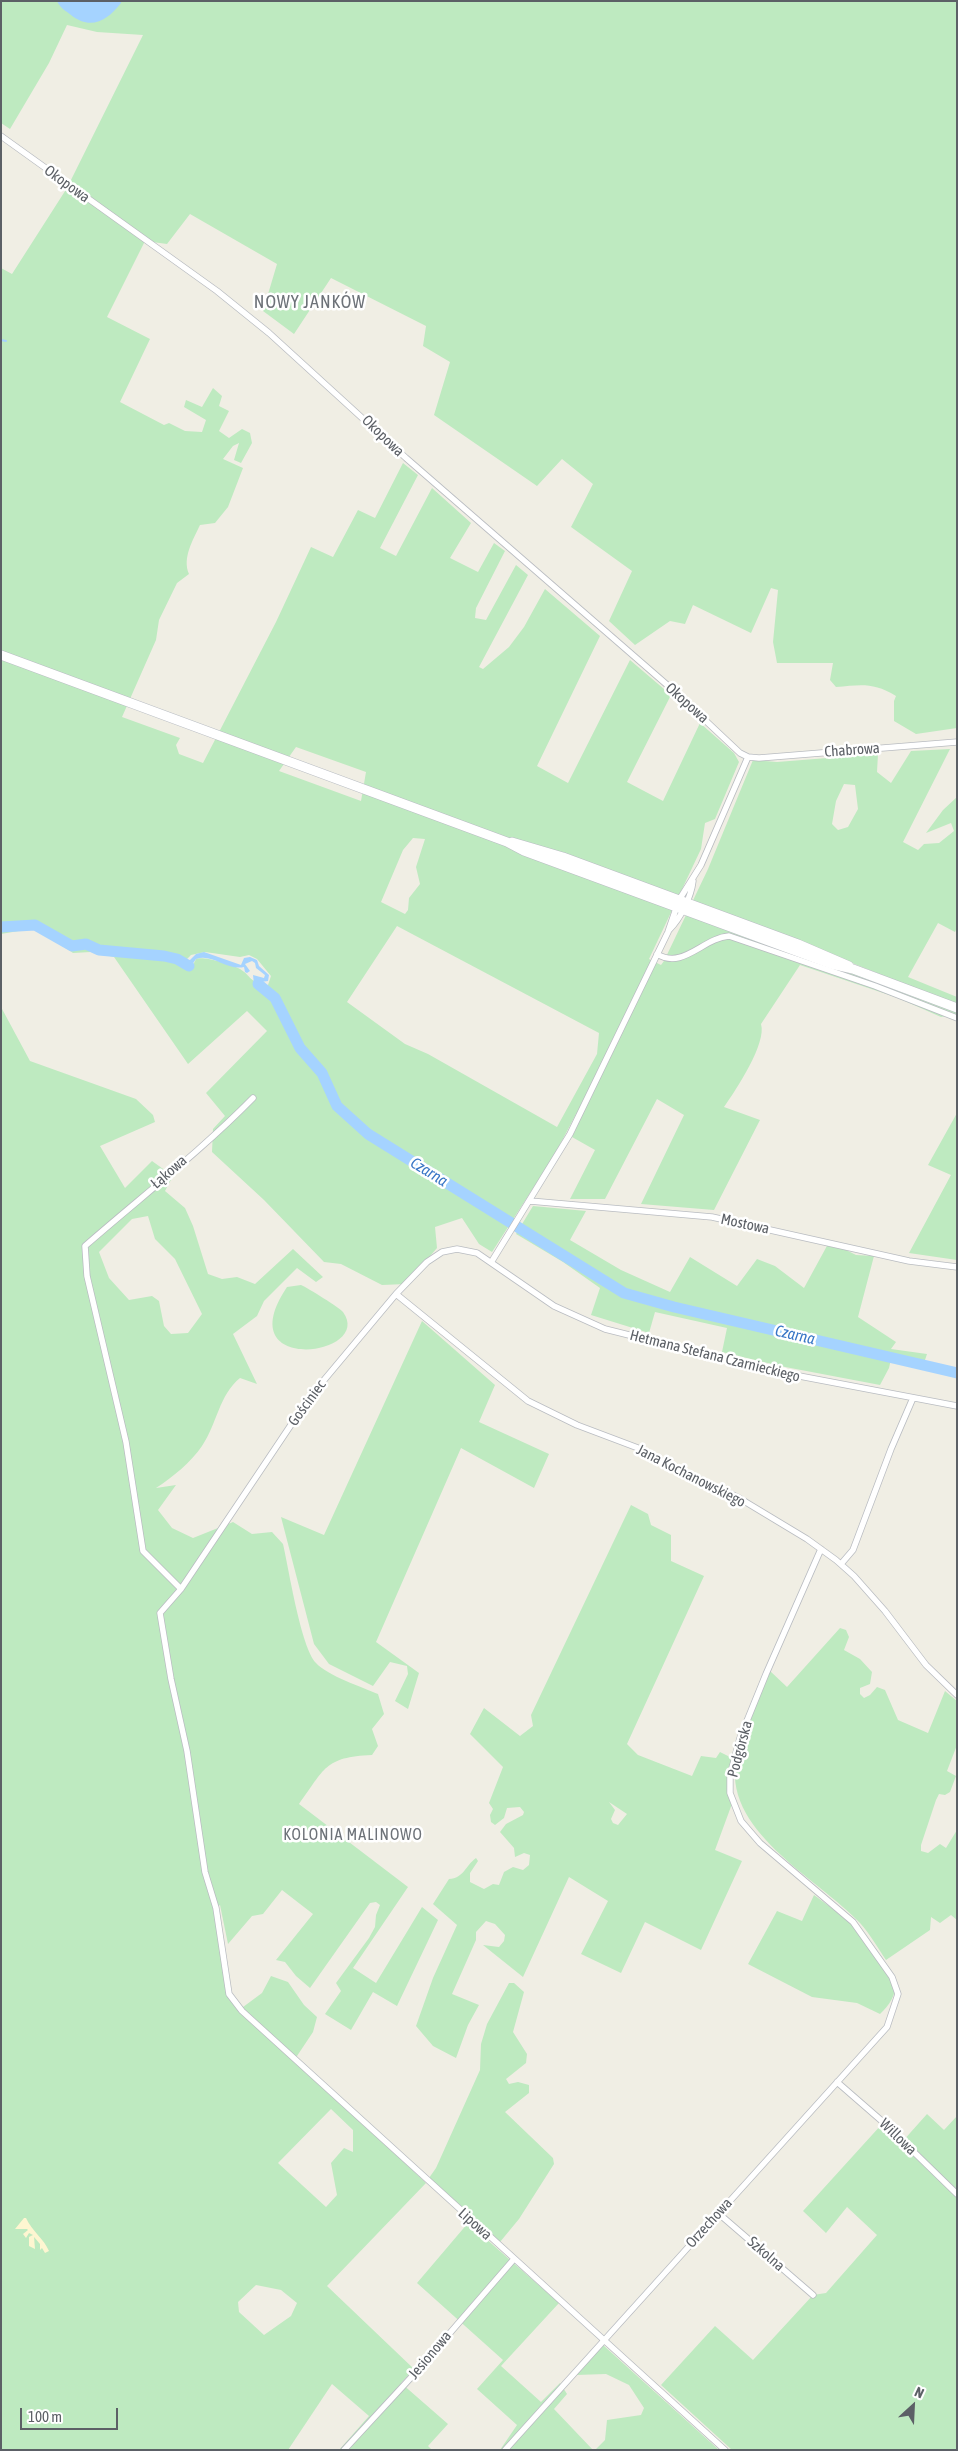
<!DOCTYPE html>
<meta charset="utf-8">
<style>
body{margin:0}
#map{position:relative;width:958px;height:2451px;overflow:hidden;background:#f0eee4;font-family:"Asap Condensed",sans-serif}
canvas{display:block}
.frame{position:absolute;inset:0;border:2px solid #5c6066;pointer-events:none}
.north{position:absolute;left:888px;top:2381px;width:50px;height:50px;-webkit-text-stroke:4px #fff;paint-order:stroke;rotate:25deg;font-size:14px;font-weight:700;line-height:20px;text-align:center;color:#5c6066}
.north::after{content:'';display:block;margin:auto;width:18px;height:22px;background:#5c6066;clip-path:polygon(50% 0,100% 100%,50% 72%,0 100%)}
.scale{position:absolute;left:20px;top:2408px;width:98px;height:22px;box-sizing:border-box;border:2px solid #5c6066;border-top:0;padding-left:6px;font-size:15px;line-height:18px;white-space:nowrap;color:#5c6066;-webkit-text-stroke:4px #fff;paint-order:stroke}
</style>
<div id="map">
<canvas width="958" height="2451"></canvas>
<div class="frame"></div>
<div class="north">N</div>
<div class="scale">100 m</div>
</div>
<script>
const context = document.querySelector('canvas').getContext('2d');
context.lineJoin = 'round';
function paint(path, color) {
  context.fillStyle = color;
  context.fill(path, 'evenodd');
}
function trace(path, color, width, dash) {
  context.strokeStyle = color;
  context.lineWidth = width;
  context.lineCap = dash ? 'butt' : 'round';
  context.setLineDash(dash || []);
  context.stroke(path);
}
function write(font, color, halo, rows, align = 'center') {
  context.font = font + ' "Asap Condensed",sans-serif';
  context.lineWidth = 5;
  context.setLineDash([]);
  context.textBaseline = 'middle';
  context.strokeStyle = halo;
  context.fillStyle = color;
  for (const [text, x, y, turn = 0] of rows) {
    context.save();
    context.translate(x, y);
    context.rotate((+turn || 0) * Math.PI / 180);
    context.textAlign = isNaN(turn) ? turn : align;
    if (halo) context.strokeText(text, 0, 0);
    context.fillText(text, 0, 0);
    context.restore();
  }
}
const green = new Path2D(`
 M 1,1 L 957,1 L 957,728 L 916,734 L 894,721 L 894,701 L 896,696 C 873,682 861,685 836,687 L 830,680 L 833,663 L 777,663 L 773,642 L 778,590 L 771,588 L 751,633 L 693,605 L 685,624 L 670,621 L 635,645 L 609,621 L 632,571 L 571,527 L 593,484 L 562,459 L 537,486 L 434,415 L 450,362 L 423,346 L 426,326 L 331,278 L 294,334 L 263,311 L 277,264 L 190,214 L 167,244 L 145,241 L 107,317 L 150,339 L 120,402 L 164,425 L 169,423 L 185,431 L 202,432 L 206,420 L 184,407 L 186,400 L 202,407 L 213,388 L 222,396 L 219,406 L 229,411 L 219,431 L 229,438 L 242,429 L 250,433 L 252,443 L 241,463 L 234,460 L 239,443 L 233,446 L 223,459 L 243,468 L 228,507 L 215,523 L 200,525 C 193,540 182,558 189,574 L 177,583 L 159,620 L 156,640 L 122,717 L 180,738 L 176,745 L 179,754 L 203,763 L 276,622 L 311,547 L 333,557 L 358,510 L 375,518 L 403,463 L 418,475 L 380,548 L 396,556 L 432,488 L 471,523 L 450,558 L 478,572 L 494,543 L 505,551 L 476,608 L 475,618 L 486,620 L 516,565 L 528,575 L 479,667 L 483,669 L 509,647 L 524,627 L 545,589 L 600,636 L 537,766 L 568,783 L 630,660 L 671,695 L 627,782 L 663,801 L 700,723 L 734,753 L 739,762 L 715,819 L 705,823 L 701,849 L 649,959 L 661,965 L 664,961 L 708,869 L 753,760 L 777,762 L 878,754 L 877,772 L 891,783 L 911,751 L 950,749 L 903,842 L 918,850 L 924,844 L 939,843 L 954,831 L 951,823 L 926,833 L 943,810 L 957,797 L 957,928 L 955,932 L 938,923 L 908,977 L 957,997 L 957,1005 L 792,939 L 862,976 L 957,1012 L 957,1021 L 946,1016 L 941,1017 L 898,998 L 800,965 L 761,1024 C 767,1043 736,1090 724,1107 L 760,1120 L 714,1210 L 641,1204 L 684,1115 L 657,1099 L 605,1199 L 570,1199 L 595,1150 L 572,1137 L 581,1117 L 576,1114 L 555,1154 L 492,1252 L 479,1244 L 462,1218 L 435,1227 L 437,1248 L 406,1284 L 382,1285 L 341,1264 L 324,1262 L 264,1200 L 212,1152 L 213,1129 L 225,1116 L 206,1093 L 267,1031 L 247,1011 L 188,1064 L 114,957 L 91,952 L 73,953 L 36,928 L 1,934 L 1,268 L 12,274 L 67,188 L 143,35 L 97,32 L 67,25 L 49,63 L 10,129 L 1,123 ZM 296,747 L 366,772 L 361,801 L 279,771 ZM 844,784 L 855,785 L 858,809 L 848,827 L 838,830 L 832,824 L 836,801 ZM 413,838 L 425,839 L 416,867 L 420,884 L 409,898 L 408,910 L 405,914 L 381,902 L 403,850 ZM 397,926 L 599,1033 L 597,1054 L 557,1127 L 428,1054 L 405,1044 L 347,1002 ZM 205,952 L 240,957 L 249,955 L 257,959 L 271,976 L 268,985 C 248,983 252,975 238,968 C 230,964 203,956 196,959 L 192,967 L 181,966 L 177,959 L 179,955 L 184,962 L 191,955 Z
 M 1,1007 L 30,1061 L 136,1099 L 153,1115 L 155,1122 L 100,1146 L 125,1188 L 152,1161 L 173,1176 L 165,1191 L 185,1208 L 193,1226 L 208,1274 L 222,1279 L 237,1277 L 255,1284 L 293,1249 L 323,1277 L 316,1282 L 297,1268 L 264,1301 L 257,1316 L 233,1334 L 257,1384 L 240,1378 C 219,1395 217,1424 202,1446 C 191,1462 173,1477 156,1488 L 176,1485 L 158,1510 L 172,1528 L 193,1538 L 233,1522 L 252,1534 L 272,1532 L 283,1544 C 289,1570 301,1647 316,1663 C 328,1676 362,1687 378,1694 L 384,1714 L 372,1729 L 378,1746 L 372,1755 C 324,1757 325,1769 299,1804 L 408,1887 L 353,1968 L 376,1983 L 422,1907 L 438,1920 L 397,2006 L 373,1992 L 351,2030 L 325,2014 L 341,1991 L 336,1983 L 369,1938 L 375,1927 L 376,1915 L 380,1905 L 376,1902 L 370,1903 L 310,1988 L 296,1976 L 285,1962 L 276,1960 L 313,1914 L 282,1890 L 263,1914 L 252,1916 L 228,1944 L 220,1905 L 216,1908 L 229,1994 L 239,2010 L 262,1993 L 271,1976 L 288,1982 L 304,2005 L 317,2017 L 313,2032 L 295,2059 L 426,2183 L 327,2286 L 414,2369 L 401,2383 L 448,2424 L 428,2446 L 432,2450 L 339,2450 L 369,2416 L 332,2384 L 288,2450 L 1,2450 ZM 148,1216 L 155,1239 L 175,1259 L 202,1314 L 188,1333 L 171,1334 L 164,1326 L 159,1301 L 152,1296 L 129,1300 L 109,1278 L 99,1252 L 132,1219 ZM 331,2109 L 353,2130 L 353,2152 L 344,2148 L 331,2163 L 337,2195 L 326,2207 L 278,2163 ZM 256,2285 L 281,2290 L 297,2303 L 291,2316 L 264,2335 L 239,2312 L 238,2302 Z
 M 957,1113 L 957,1260 L 909,1253 L 951,1175 L 928,1165 Z
 M 533,1206 L 586,1211 L 570,1240 L 621,1270 L 670,1292 L 690,1257 L 737,1286 L 757,1259 L 775,1266 L 804,1288 L 828,1244 L 842,1248 L 856,1255 L 874,1256 L 858,1317 L 896,1342 L 891,1349 L 927,1354 L 924,1363 L 730,1318 L 730,1322 L 891,1359 L 889,1368 L 880,1385 L 780,1366 L 722,1352 L 727,1328 L 655,1312 L 649,1333 L 591,1315 L 600,1288 L 563,1262 L 516,1234 Z
 M 301,1285 C 308,1288 340,1308 343,1312 C 375,1356 227,1376 287,1287 Z
 M 422,1321 L 495,1385 L 479,1422 L 549,1454 L 534,1488 L 461,1448 L 376,1642 L 419,1673 L 408,1709 L 395,1701 L 408,1674 L 407,1666 L 390,1662 L 373,1686 L 329,1664 L 314,1644 L 281,1517 L 324,1535 Z
 M 631,1505 L 648,1514 L 651,1525 L 671,1535 L 671,1561 L 704,1576 L 627,1744 L 638,1755 L 692,1776 L 701,1756 L 716,1758 L 720,1752 L 732,1758 L 728,1778 L 733,1801 L 715,1850 L 742,1861 L 701,1950 L 645,1922 L 621,1973 L 581,1954 L 608,1901 L 569,1877 L 523,1977 L 483,1945 L 499,1947 L 504,1941 L 505,1935 L 495,1924 L 486,1921 L 476,1932 L 476,1940 L 452,1994 L 479,2005 L 468,2025 L 456,2058 L 433,2046 L 416,2026 L 433,1978 L 457,1925 L 433,1904 L 449,1879 C 464,1878 465,1866 476,1858 L 478,1861 L 470,1873 L 470,1882 L 484,1889 L 493,1884 L 499,1885 L 504,1872 L 513,1867 L 523,1870 L 529,1865 L 530,1855 L 524,1853 L 515,1857 L 514,1848 L 500,1832 L 506,1824 L 523,1815 L 524,1812 L 520,1807 L 507,1808 L 504,1818 L 495,1825 L 491,1822 L 490,1815 L 493,1809 L 489,1803 L 503,1767 L 470,1734 L 484,1708 L 520,1736 L 533,1726 L 531,1715 ZM 609,1802 L 627,1814 L 618,1825 L 613,1823 L 611,1819 L 615,1810 Z
 M 840,1628 L 846,1630 L 849,1637 L 844,1650 L 860,1659 L 872,1672 L 870,1684 L 860,1688 L 860,1694 L 864,1698 L 870,1695 L 877,1687 L 885,1690 L 898,1720 L 928,1733 L 945,1691 L 957,1701 L 957,1745 L 947,1771 L 956,1776 L 950,1792 L 945,1795 L 939,1794 L 936,1800 L 921,1845 L 921,1851 L 928,1853 L 940,1844 L 946,1848 L 957,1830 L 957,1920 L 951,1915 L 940,1923 L 931,1917 L 930,1930 L 886,1960 C 878,1948 870,1934 860,1923 C 818,1878 719,1830 737,1756 C 745,1727 759,1699 769,1670 L 787,1687 Z
 M 814,1895 L 856,1926 L 895,1982 C 897,1994 889,2006 880,2014 L 857,2003 L 812,1997 L 748,1964 L 777,1911 L 802,1921 Z
 M 509,1983 L 514,1983 L 524,1992 L 513,2032 L 527,2054 L 526,2063 L 506,2079 L 509,2084 L 518,2082 L 529,2085 L 529,2093 L 505,2112 L 553,2158 L 554,2164 L 519,2219 L 500,2242 L 429,2178 L 436,2168 L 480,2070 L 481,2044 L 487,2024 Z
 M 927,2114 L 944,2130 L 957,2116 L 957,2450 L 732,2450 L 661,2385 L 715,2326 L 753,2360 L 813,2295 L 826,2293 L 877,2235 L 847,2207 L 826,2233 L 803,2211 L 882,2124 L 902,2142 Z
 M 468,2223 L 559,2303 L 501,2366 L 541,2402 L 560,2383 L 567,2394 L 554,2409 L 593,2450 L 500,2450 L 517,2425 L 477,2389 L 503,2360 L 417,2283 Z
 M 603,2345 L 719,2450 L 595,2450 L 605,2440 L 607,2420 L 641,2415 L 644,2408 L 629,2385 L 606,2374 L 576,2375 Z`);
const sand = new Path2D(`
 M 24,2218 L 26,2218 C 32,2231 44,2239 49,2251 L 45,2253 L 42,2248 L 40,2250 L 40,2244 L 34,2237 L 35,2249 L 29,2246 L 29,2237 L 33,2235 L 29,2233 L 26,2238 L 23,2234 L 28,2230 L 27,2229 L 15,2229 Z`);
const water = new Path2D(`
 M 57,1 L 121,1 L 121,3 C 108,20 91,31 71,15 C 66,11 60,8 57,1 Z
 M 204,952 L 241,965 L 244,958 L 250,957 L 257,960 L 259,966 L 269,975 L 268,981 L 261,982 L 268,994 L 254,984 L 253,975 L 264,978 L 265,975 L 256,968 L 255,963 L 252,961 L 245,964 L 250,971 L 247,973 L 245,972 L 244,967 C 227,971 212,953 196,959 L 189,969 L 181,966 L 177,959 L 186,964 L 196,954 Z`);
const stream = new Path2D(`
 M 1,340 L 6,341`);
const river = new Path2D(`
 M 1,927 L 35,925 L 72,946 L 86,944 L 99,950 L 164,956 L 177,959 L 189,966
 M 258,984 L 275,998 L 300,1048 L 322,1073 L 337,1106 L 368,1134 L 624,1293 L 674,1307 L 957,1373`);
const street = new Path2D(`
 M 1,136 L 217,291 L 269,333 L 406,458 L 673,690 L 740,753 L 748,757 L 759,758 L 957,742
 M 669,930 C 681,918 691,897 693,881
 M 657,954 C 683,970 703,938 729,936 L 875,986 L 957,1018
 M 530,1201 L 712,1217 L 909,1261 L 957,1267
 M 492,1261 L 570,1134 L 668,932 L 679,900 L 701,865 L 748,757
 M 396,1294 L 528,1401 L 577,1425 L 638,1448 L 655,1458 L 739,1498 L 807,1539 L 836,1560 L 854,1576 L 885,1611 L 926,1665 L 957,1695
 M 841,1564 L 853,1550 L 891,1449 L 913,1398
 M 181,1589 L 143,1551 L 126,1442 L 87,1276 L 85,1246 C 141,1197 201,1151 253,1098
 M 837,2082 L 883,2122 L 957,2194
 M 718,2213 L 813,2295
 M 344,2450 L 417,2371 L 514,2259
 M 505,2450 L 887,2027 L 898,1994 L 892,1977 L 853,1922 L 760,1843 L 741,1821 L 730,1793 L 730,1776 L 740,1738 L 766,1674 L 821,1549
 M 725,2450 L 242,2011 L 229,1994 L 216,1908 L 205,1872 L 187,1751 L 171,1679 L 160,1613 L 181,1589 L 309,1398 L 396,1294 L 427,1262 L 442,1252 L 457,1249 L 477,1253 L 554,1306 L 605,1329 L 773,1371 L 957,1406`);
const secondary = new Path2D(`
 M 1,655 L 507,842 L 524,851 L 831,964 L 853,969 L 957,1008
 M 512,842 L 563,857 L 798,944 L 849,966`);
const streetNames = [
 ["Okopowa",67,184,36],
 ["Okopowa",383,436,44],
 ["Okopowa",687,703,42],
 ["Chabrowa",852,750,-4],
 ["Łąkowa",169,1172,-41],
 ["Mostowa",745,1224,12],
 ["Hetmana Stefana Czarnieckiego",715,1356,14],
 ["Gościniec",307,1403,-54],
 ["Jana Kochanowskiego",691,1476,27],
 ["Podgórska",740,1749,-75],
 ["Willowa",898,2137,44],
 ["Orzechowa",709,2223,-48],
 ["Lipowa",475,2224,42],
 ["Szkolna",766,2254,41],
 ["Jesionowa",430,2355,-50]
];
const waterNames = [
 ["Czarna",429,1172,32],
 ["Czarna",795,1335,13]
];
const neighbourhoodNames = [
 ["KOLONIA MALINOWO",353,1835]
];
const quarterNames = [
 ["NOWY JANKÓW",310,302]
];
paint(green, '#beeac0');
paint(sand, '#fef6d1');
paint(water, '#a5d3ff');
trace(stream, '#a5d3ff', 2);
trace(river, '#a5d3ff', 11);
trace(street, '#b9bcc1', 7);
trace(secondary, '#b9bdc3', 10);
trace(street, '#fff', 5.5);
trace(secondary, '#fff', 9);
write('15px', '#5c6066', '#fff', streetNames);
write('italic 16px', '#3876c6', '#fff', waterNames);
context.letterSpacing = '1px';
write('16px', '#6d7278', '#fff', neighbourhoodNames);
context.letterSpacing = '0px';
context.letterSpacing = '1px';
write('18px', '#6d7278', '#fff', quarterNames);
context.letterSpacing = '0px';
</script>
